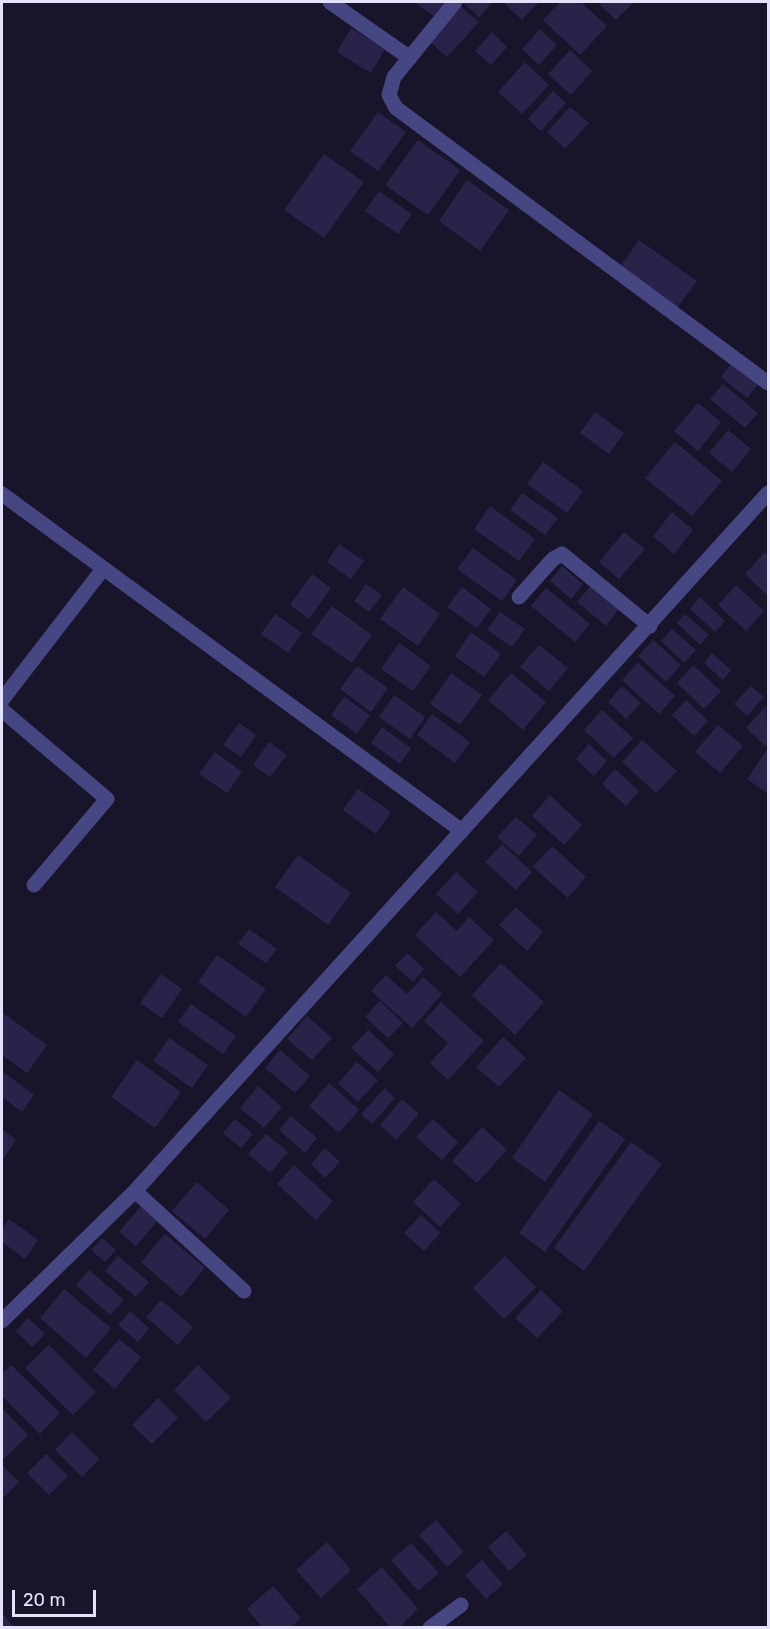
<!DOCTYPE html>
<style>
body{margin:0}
#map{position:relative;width:770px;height:1629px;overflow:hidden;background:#18152a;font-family:Rubik,sans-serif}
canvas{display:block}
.frame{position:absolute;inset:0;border:3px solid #e4e2fb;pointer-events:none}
.scale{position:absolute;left:12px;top:1590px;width:84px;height:27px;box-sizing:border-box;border:3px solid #e4e2fb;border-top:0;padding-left:8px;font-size:18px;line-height:21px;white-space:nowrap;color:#e4e2fb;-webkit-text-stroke:4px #18152a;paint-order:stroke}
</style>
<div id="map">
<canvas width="770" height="1629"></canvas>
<div class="frame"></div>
<div class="scale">20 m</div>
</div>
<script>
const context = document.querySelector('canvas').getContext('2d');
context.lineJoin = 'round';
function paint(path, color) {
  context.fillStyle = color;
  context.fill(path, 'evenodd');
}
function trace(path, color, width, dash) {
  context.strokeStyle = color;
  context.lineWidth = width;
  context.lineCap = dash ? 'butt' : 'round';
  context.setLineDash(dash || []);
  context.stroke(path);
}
const building = new Path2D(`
 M 414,2 L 445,2 L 434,16 Z
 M 462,2 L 493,2 L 479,17 Z
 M 503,2 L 539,2 L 522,20 Z
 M 560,2 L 581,2 L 607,26 L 580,55 L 543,20 Z
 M 602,2 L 634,2 L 616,20 L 600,5 Z
 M 459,5 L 479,22 L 447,57 L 427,39 Z
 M 351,28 L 385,49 L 371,73 L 337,52 Z
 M 540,29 L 557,45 L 539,65 L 522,49 Z
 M 492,32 L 507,47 L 491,65 L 475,51 Z
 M 570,50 L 592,71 L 571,95 L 548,74 Z
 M 525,62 L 549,85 L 522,114 L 498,92 Z
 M 553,91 L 566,103 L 541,131 L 528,119 Z
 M 570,107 L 589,123 L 565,149 L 547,132 Z
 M 378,112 L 406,132 L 378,171 L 350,151 Z
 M 418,140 L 460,170 L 428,215 L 385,185 Z
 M 324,154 L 364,182 L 324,238 L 284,210 Z
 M 467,180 L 509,210 L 480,251 L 439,221 Z
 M 379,191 L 412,214 L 398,234 L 365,211 Z
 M 639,240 L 697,281 L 677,308 L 620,267 Z
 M 733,361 L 759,383 L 747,398 L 721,377 Z
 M 723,384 L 758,413 L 745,428 L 710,399 Z
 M 698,403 L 721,422 L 698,451 L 674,431 Z
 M 595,412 L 624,433 L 609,454 L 580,433 Z
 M 728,430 L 751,449 L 732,472 L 709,453 Z
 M 675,442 L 722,481 L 692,516 L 645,478 Z
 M 543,462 L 583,491 L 567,513 L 527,484 Z
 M 522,493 L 558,518 L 545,535 L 510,510 Z
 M 490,506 L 535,539 L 519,561 L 474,529 Z
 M 672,512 L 693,530 L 674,554 L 653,536 Z
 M 624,532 L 645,549 L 619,579 L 599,562 Z
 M 339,544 L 364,561 L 351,579 L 327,562 Z
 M 473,548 L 517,580 L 502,601 L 457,569 Z
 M 765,552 L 768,556 L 768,596 L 745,574 Z
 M 562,566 L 583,584 L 571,599 L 550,581 Z
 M 312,574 L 331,588 L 309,619 L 290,605 Z
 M 595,581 L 622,605 L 606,626 L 577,602 Z
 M 366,584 L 382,595 L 369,612 L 354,601 Z
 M 736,585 L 764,611 L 746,631 L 718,605 Z
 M 403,587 L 440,614 L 418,646 L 380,619 Z
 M 462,587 L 491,609 L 477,628 L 447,607 Z
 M 546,588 L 590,624 L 575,642 L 531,606 Z
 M 700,597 L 725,621 L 715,632 L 690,609 Z
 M 332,606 L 372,635 L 352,663 L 311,634 Z
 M 500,612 L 525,629 L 512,647 L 487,630 Z
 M 275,614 L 302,633 L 288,653 L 261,634 Z
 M 685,614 L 709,635 L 700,645 L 677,623 Z
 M 672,629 L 696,650 L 684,663 L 661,641 Z
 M 471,632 L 501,654 L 484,677 L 455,656 Z
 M 653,640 L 681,665 L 666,682 L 638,656 Z
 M 399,643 L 431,666 L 413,691 L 381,669 Z
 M 539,645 L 568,668 L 549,691 L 520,667 Z
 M 712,653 L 731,670 L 723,680 L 704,663 Z
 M 638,663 L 675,696 L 659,714 L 622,680 Z
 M 693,665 L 721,691 L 704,709 L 677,683 Z
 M 357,666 L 388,688 L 371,712 L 340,689 Z
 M 451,673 L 482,695 L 460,725 L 430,704 Z
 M 511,673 L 546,702 L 523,730 L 488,700 Z
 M 622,686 L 641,703 L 626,719 L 608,702 Z
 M 751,686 L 764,697 L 747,716 L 734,704 Z
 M 394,695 L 425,717 L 410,739 L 379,717 Z
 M 344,697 L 370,715 L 357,734 L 331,715 Z
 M 686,700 L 708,721 L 694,736 L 672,715 Z
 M 766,706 L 768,743 L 765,746 L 746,728 Z
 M 602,710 L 633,738 L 614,758 L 584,730 Z
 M 432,714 L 470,742 L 455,763 L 417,735 Z
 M 239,723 L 256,735 L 241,757 L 223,745 Z
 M 718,725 L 743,746 L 720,773 L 695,752 Z
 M 382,727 L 411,748 L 400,764 L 371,743 Z
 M 642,740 L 677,771 L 656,793 L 622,762 Z
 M 269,742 L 287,755 L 270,777 L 253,765 Z
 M 589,744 L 607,761 L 594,776 L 576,759 Z
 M 767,750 L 768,751 L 768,794 L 747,779 Z
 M 215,752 L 242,772 L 227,793 L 199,774 Z
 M 615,769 L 639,791 L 626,806 L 602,784 Z
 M 358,789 L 391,812 L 376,834 L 343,810 Z
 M 550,795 L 582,825 L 564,845 L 532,816 Z
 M 516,817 L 537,835 L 519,856 L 497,837 Z
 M 502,844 L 532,872 L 516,890 L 485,862 Z
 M 552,846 L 586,877 L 568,898 L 533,867 Z
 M 298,855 L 351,893 L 328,925 L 275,887 Z
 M 456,872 L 478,892 L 458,914 L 436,894 Z
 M 516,907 L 543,932 L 527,951 L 499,925 Z
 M 436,912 L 457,931 L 469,917 L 494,940 L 460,977 L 415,935 Z
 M 249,929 L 277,949 L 266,963 L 238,944 Z
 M 407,953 L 424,969 L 413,982 L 395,966 Z
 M 217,955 L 266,989 L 246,1017 L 198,982 Z
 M 501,963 L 544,1002 L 515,1035 L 472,995 Z
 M 161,974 L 182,989 L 162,1018 L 140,1003 Z
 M 386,975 L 407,994 L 423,977 L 442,994 L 412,1028 L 371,991 Z
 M 380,1001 L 403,1023 L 388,1038 L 365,1017 Z
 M 441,1002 L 484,1041 L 448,1080 L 430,1063 L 448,1043 L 424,1021 Z
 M 191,1004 L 236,1036 L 223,1054 L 178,1022 Z
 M 2,1012 L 47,1045 L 27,1073 L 2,1055 Z
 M 307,1016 L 332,1038 L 312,1060 L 287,1039 Z
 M 368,1030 L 394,1054 L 378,1072 L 351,1048 Z
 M 503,1037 L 526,1058 L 499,1087 L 476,1067 Z
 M 169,1038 L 208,1065 L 192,1088 L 153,1061 Z
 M 280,1050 L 310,1076 L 295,1093 L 265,1068 Z
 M 137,1060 L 181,1092 L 155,1128 L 111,1097 Z
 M 357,1062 L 378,1080 L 358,1102 L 338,1083 Z
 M 2,1071 L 34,1095 L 22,1112 L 2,1097 Z
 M 329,1083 L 359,1110 L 339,1133 L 309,1106 Z
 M 258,1086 L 282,1107 L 264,1128 L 240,1108 Z
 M 385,1088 L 395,1098 L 372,1124 L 361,1114 Z
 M 559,1090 L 593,1114 L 545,1182 L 512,1158 Z
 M 402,1099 L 419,1114 L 396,1140 L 380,1125 Z
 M 291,1116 L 317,1138 L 305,1153 L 279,1130 Z
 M 235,1119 L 253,1134 L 241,1148 L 223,1133 Z
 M 433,1119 L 458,1142 L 442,1160 L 416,1137 Z
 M 599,1121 L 625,1139 L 545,1252 L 519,1233 Z
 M 482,1127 L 507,1150 L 477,1183 L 452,1161 Z
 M 2,1129 L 16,1140 L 2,1161 Z
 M 266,1134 L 288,1152 L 270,1173 L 248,1154 Z
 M 631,1142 L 662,1164 L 584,1271 L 554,1248 Z
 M 325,1148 L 340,1162 L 325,1178 L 311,1164 Z
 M 294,1165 L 333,1201 L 316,1220 L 277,1184 Z
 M 434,1179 L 461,1204 L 440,1227 L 413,1202 Z
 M 197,1182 L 229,1210 L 205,1239 L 172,1211 Z
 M 141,1206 L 158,1220 L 136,1246 L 119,1232 Z
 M 421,1215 L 440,1233 L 424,1251 L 404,1233 Z
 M 9,1219 L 38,1240 L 25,1259 L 2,1242 L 2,1230 Z
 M 165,1234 L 205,1268 L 181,1297 L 141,1262 Z
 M 102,1238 L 116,1250 L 105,1262 L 91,1250 Z
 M 118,1256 L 149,1282 L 136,1297 L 105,1271 Z
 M 505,1256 L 536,1287 L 504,1319 L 473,1288 Z
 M 89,1270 L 124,1300 L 110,1315 L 76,1285 Z
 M 64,1289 L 111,1328 L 86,1358 L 40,1318 Z
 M 541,1290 L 563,1311 L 537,1338 L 515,1318 Z
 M 161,1300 L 193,1327 L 178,1345 L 146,1317 Z
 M 130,1311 L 149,1328 L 138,1342 L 118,1325 Z
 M 28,1318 L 45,1334 L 32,1347 L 16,1331 Z
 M 119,1339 L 141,1357 L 115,1389 L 93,1370 Z
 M 49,1345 L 96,1392 L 73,1415 L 25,1368 Z
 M 11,1365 L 60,1413 L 40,1434 L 2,1396 L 2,1374 Z
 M 198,1365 L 231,1398 L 206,1422 L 174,1390 Z
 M 158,1398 L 178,1418 L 152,1444 L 132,1425 Z
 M 2,1408 L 28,1435 L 4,1459 L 2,1457 Z
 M 72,1432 L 99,1459 L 82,1477 L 55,1450 Z
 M 46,1454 L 68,1476 L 49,1495 L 27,1473 Z
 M 2,1465 L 19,1482 L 2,1499 Z
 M 436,1520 L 464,1552 L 447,1567 L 419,1535 Z
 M 506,1531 L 527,1555 L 509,1571 L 488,1547 Z
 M 327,1542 L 351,1570 L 321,1598 L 296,1570 Z
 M 411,1543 L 439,1573 L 418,1591 L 391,1560 Z
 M 482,1560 L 503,1584 L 486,1599 L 465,1575 Z
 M 382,1567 L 418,1609 L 398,1628 L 391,1628 L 357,1589 Z
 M 273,1586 L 301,1618 L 290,1628 L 263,1628 L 247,1609 Z
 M 2,1613 L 15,1628 L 2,1628 Z`);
const minor = new Path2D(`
 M 330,2 L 410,58
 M 455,2 L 394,77 L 389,95 L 396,108 L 768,383
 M 2,494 L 462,831
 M 519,597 L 553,559 L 562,554 L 650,626
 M 2,700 L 103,569
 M 2,710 L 107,799 L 34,885
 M 135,1191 L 244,1291
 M 2,1321 L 135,1191 L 768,493
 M 430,1628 L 461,1605`);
paint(building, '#292349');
trace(minor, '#464683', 15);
</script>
